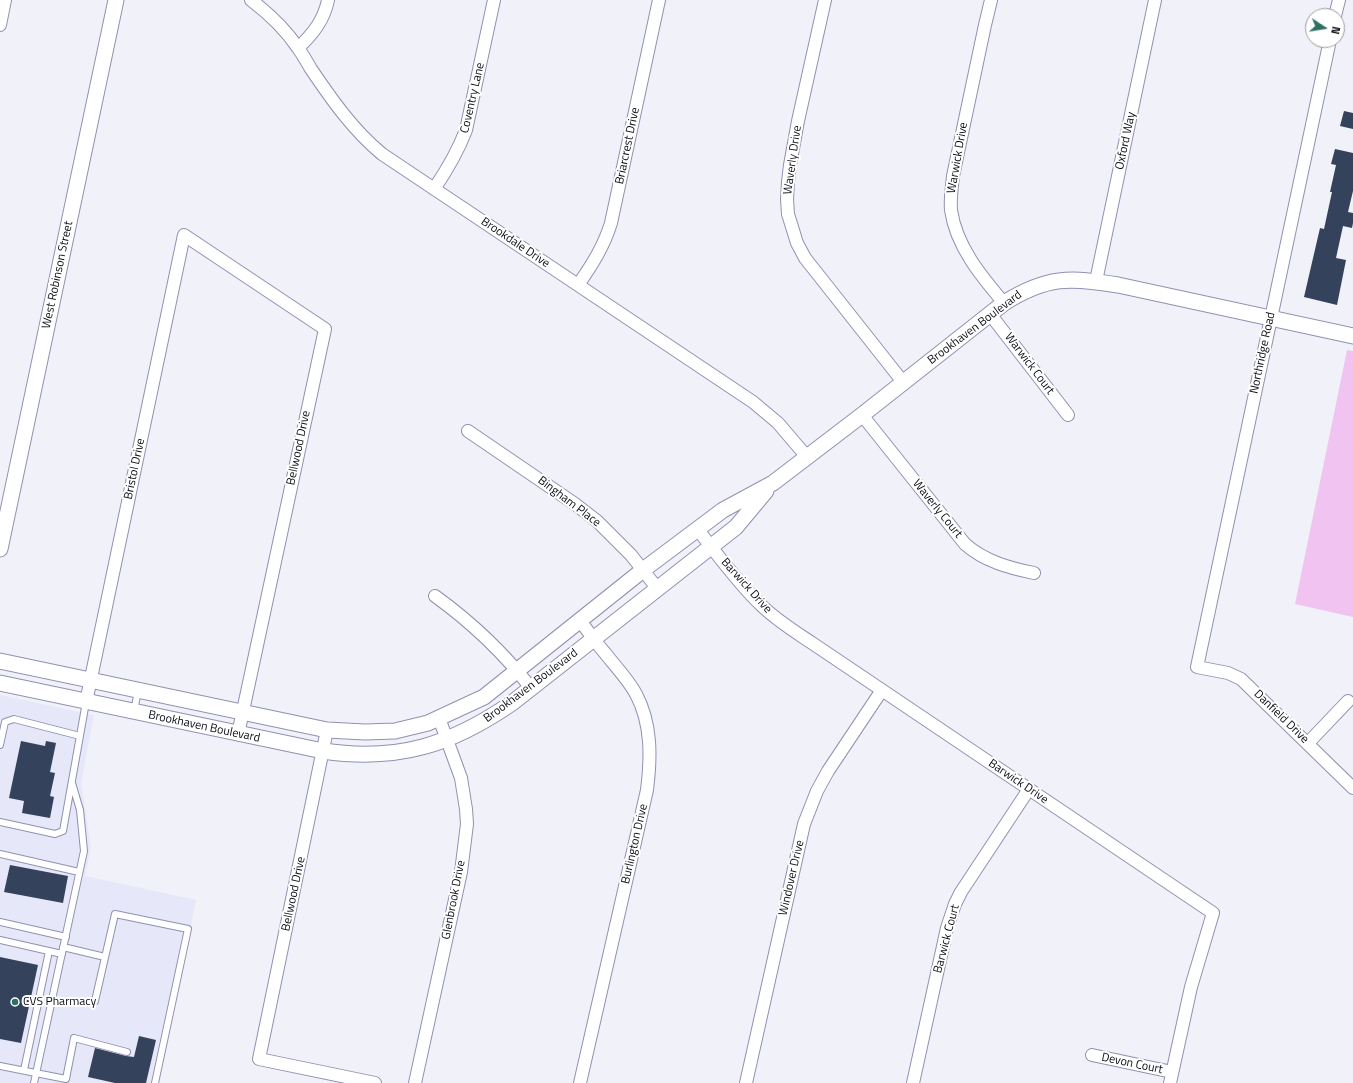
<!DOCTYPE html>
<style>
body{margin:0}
#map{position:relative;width:1353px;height:1083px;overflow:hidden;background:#f1f1f9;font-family:"Titillium Web",sans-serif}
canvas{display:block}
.north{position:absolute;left:1305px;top:8px;width:40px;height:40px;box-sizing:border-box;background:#fff;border:1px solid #9e9ea2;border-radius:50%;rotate:102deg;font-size:11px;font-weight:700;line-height:16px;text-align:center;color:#0c0c17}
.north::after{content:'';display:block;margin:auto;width:14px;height:18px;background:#2d7164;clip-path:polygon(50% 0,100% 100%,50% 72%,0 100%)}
</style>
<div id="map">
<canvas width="1353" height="1083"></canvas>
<div class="north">N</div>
</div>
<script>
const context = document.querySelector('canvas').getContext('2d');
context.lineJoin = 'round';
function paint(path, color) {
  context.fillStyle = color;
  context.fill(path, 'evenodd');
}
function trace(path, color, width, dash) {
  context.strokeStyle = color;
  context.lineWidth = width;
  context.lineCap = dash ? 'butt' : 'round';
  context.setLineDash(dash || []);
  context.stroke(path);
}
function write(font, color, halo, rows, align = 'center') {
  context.font = font + ' "Titillium Web",sans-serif';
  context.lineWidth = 4;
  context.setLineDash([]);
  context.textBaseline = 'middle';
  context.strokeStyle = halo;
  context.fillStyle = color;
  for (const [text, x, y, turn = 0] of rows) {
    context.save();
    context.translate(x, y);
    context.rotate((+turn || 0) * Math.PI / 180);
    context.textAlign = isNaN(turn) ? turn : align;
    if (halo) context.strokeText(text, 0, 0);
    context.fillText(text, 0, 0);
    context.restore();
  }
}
const built = new Path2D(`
 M 0,695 L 94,715 L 81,783 L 91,847 L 85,876 L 196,900 L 159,1083 L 0,1083 Z`);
const green = new Path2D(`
 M 1347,350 L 1353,351 L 1353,617 L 1295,604 Z`);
const building = new Path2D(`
 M 1344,111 L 1353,113 L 1353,129 L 1340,126 Z
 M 1335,149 L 1353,153 L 1353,191 L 1348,212 L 1353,213 L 1353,223 L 1352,228 L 1343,226 L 1336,258 L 1346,260 L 1337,305 L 1304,297 L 1320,228 L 1324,229 L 1332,192 L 1330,192 L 1336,165 L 1331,164 Z
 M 21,741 L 45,746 L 46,741 L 56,743 L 50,772 L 55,773 L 50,796 L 54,797 L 50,818 L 22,813 L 24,801 L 9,798 Z
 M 10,865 L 68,876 L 63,903 L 4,892 Z
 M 0,957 L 38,965 L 21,1043 L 0,1039 Z
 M 139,1036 L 156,1040 L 146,1083 L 115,1083 L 88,1077 L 95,1048 L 126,1056 L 134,1057 Z`);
const service = new Path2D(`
 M 134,711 L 138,691
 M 0,745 L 5,722 L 14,719 L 80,736
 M 0,822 L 55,834 L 63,831 L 86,702
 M 0,854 L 79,872
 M 0,922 L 66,937
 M 0,940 L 62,954
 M 63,947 L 105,957
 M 95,1001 L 115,914 L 188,929 L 155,1083
 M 0,1066 L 66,1079 L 74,1038 L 127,1052
 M 24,1070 L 49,951
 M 34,1083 L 84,851 L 80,810 L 72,783`);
const minor = new Path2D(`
 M 251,0 C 268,13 286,30 298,48 C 303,55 307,62 311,69 C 332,100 353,130 382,154 L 753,402 L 778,423 L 807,457
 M 825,0 L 798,121 L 790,165 L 788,182 L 787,199 L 788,214 L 797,243 L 805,258 L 903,382
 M 991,0 L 985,25 L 953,176 C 952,187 950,198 951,210 C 956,246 981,276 1004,303
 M 1335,16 L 1339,0
 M 0,25 L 5,0
 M 1330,40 L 1197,667 L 1228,673 L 1241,679 L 1353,788
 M 298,48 C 313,34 324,20 328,0
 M 434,189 C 447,170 458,151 466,130 L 494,0
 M 1096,281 L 1155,0
 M 578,285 C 592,265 604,246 611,223 L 659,0
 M 990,314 L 1068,415
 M 862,415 L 965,544 C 984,561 1009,568 1034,573
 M 468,431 L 575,504 L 597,521 L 631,555 L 657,588
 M 698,530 C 718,555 737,582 761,605 C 776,620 794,631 812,643 L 1213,913 L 1191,987 L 1170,1083
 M 435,596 C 471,622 503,652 531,688
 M 86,702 L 184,235 L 325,329 L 238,734
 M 327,730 L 259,1059 L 375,1083
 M 1308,743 L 1348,701
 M 1092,1055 L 1172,1072
 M 415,1083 L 461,872 L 467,824 L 466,809 L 461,778 L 439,718
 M 580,1083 L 647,790 C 651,758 652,724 636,694 C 628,679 615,666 605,653 C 596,643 589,632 580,621
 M 746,1083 L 804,824 L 817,791 L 828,771 L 882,690
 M 913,1083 L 947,928 L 955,904 L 961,892 L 1029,789`);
const tertiary = new Path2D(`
 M 0,549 L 116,0
 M 0,661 L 327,730 L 365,732 L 395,731 L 428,723 L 484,697 L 643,570 L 723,510 L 773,483 L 862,415 L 1004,303 C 1047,276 1070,277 1118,285 L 1353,336
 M 0,683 L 323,751 C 398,762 451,745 512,703 L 736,527 L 766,491`);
const markers = [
 [15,1002,4,"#2d7164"]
];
const streetNames = [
 ["Coventry Lane",473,98,-77],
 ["Oxford Way",1126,141,-78],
 ["Briarcrest Drive",628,146,-78],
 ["Warwick Drive",958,158,-80],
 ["Waverly Drive",793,160,-82],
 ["Brookdale Drive",515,243,34],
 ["West Robinson Street",58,275,-78],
 ["Brookhaven Boulevard",975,328,-37],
 ["Northridge Road",1263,353,-78],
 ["Warwick Court",1029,364,53],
 ["Bellwood Drive",299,448,-78],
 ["Bristol Drive",135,469,-78],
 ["Bingham Place",569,502,37],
 ["Waverly Court",937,509,51],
 ["Barwick Drive",746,586,48],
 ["Brookhaven Boulevard",531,686,-37],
 ["Danfield Drive",1281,717,44],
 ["Brookhaven Boulevard",204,727,12],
 ["Barwick Drive",1018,782,34],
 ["Burlington Drive",635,844,-77],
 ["Windover Drive",792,878,-77],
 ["Bellwood Drive",294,894,-78],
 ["Glenbrook Drive",454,900,-79],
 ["Barwick Court",947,939,-75],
 ["Devon Court",1132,1064,12]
];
const poiNames = [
 ["CVS Pharmacy",23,1002]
];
paint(built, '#e6e7f8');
paint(green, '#f0c3f0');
paint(building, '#34425c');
trace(service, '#9091b2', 8);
trace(minor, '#9091b2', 14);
trace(tertiary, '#9091b2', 17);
trace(service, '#fff', 6);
trace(minor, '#fff', 12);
trace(tertiary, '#fff', 15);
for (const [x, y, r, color] of markers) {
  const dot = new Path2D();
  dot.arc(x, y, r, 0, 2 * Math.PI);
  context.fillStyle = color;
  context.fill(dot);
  trace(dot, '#fff', 1.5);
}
write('12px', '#0c0c17', '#fff', streetNames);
write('12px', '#0c0c17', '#fff', poiNames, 'left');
</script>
